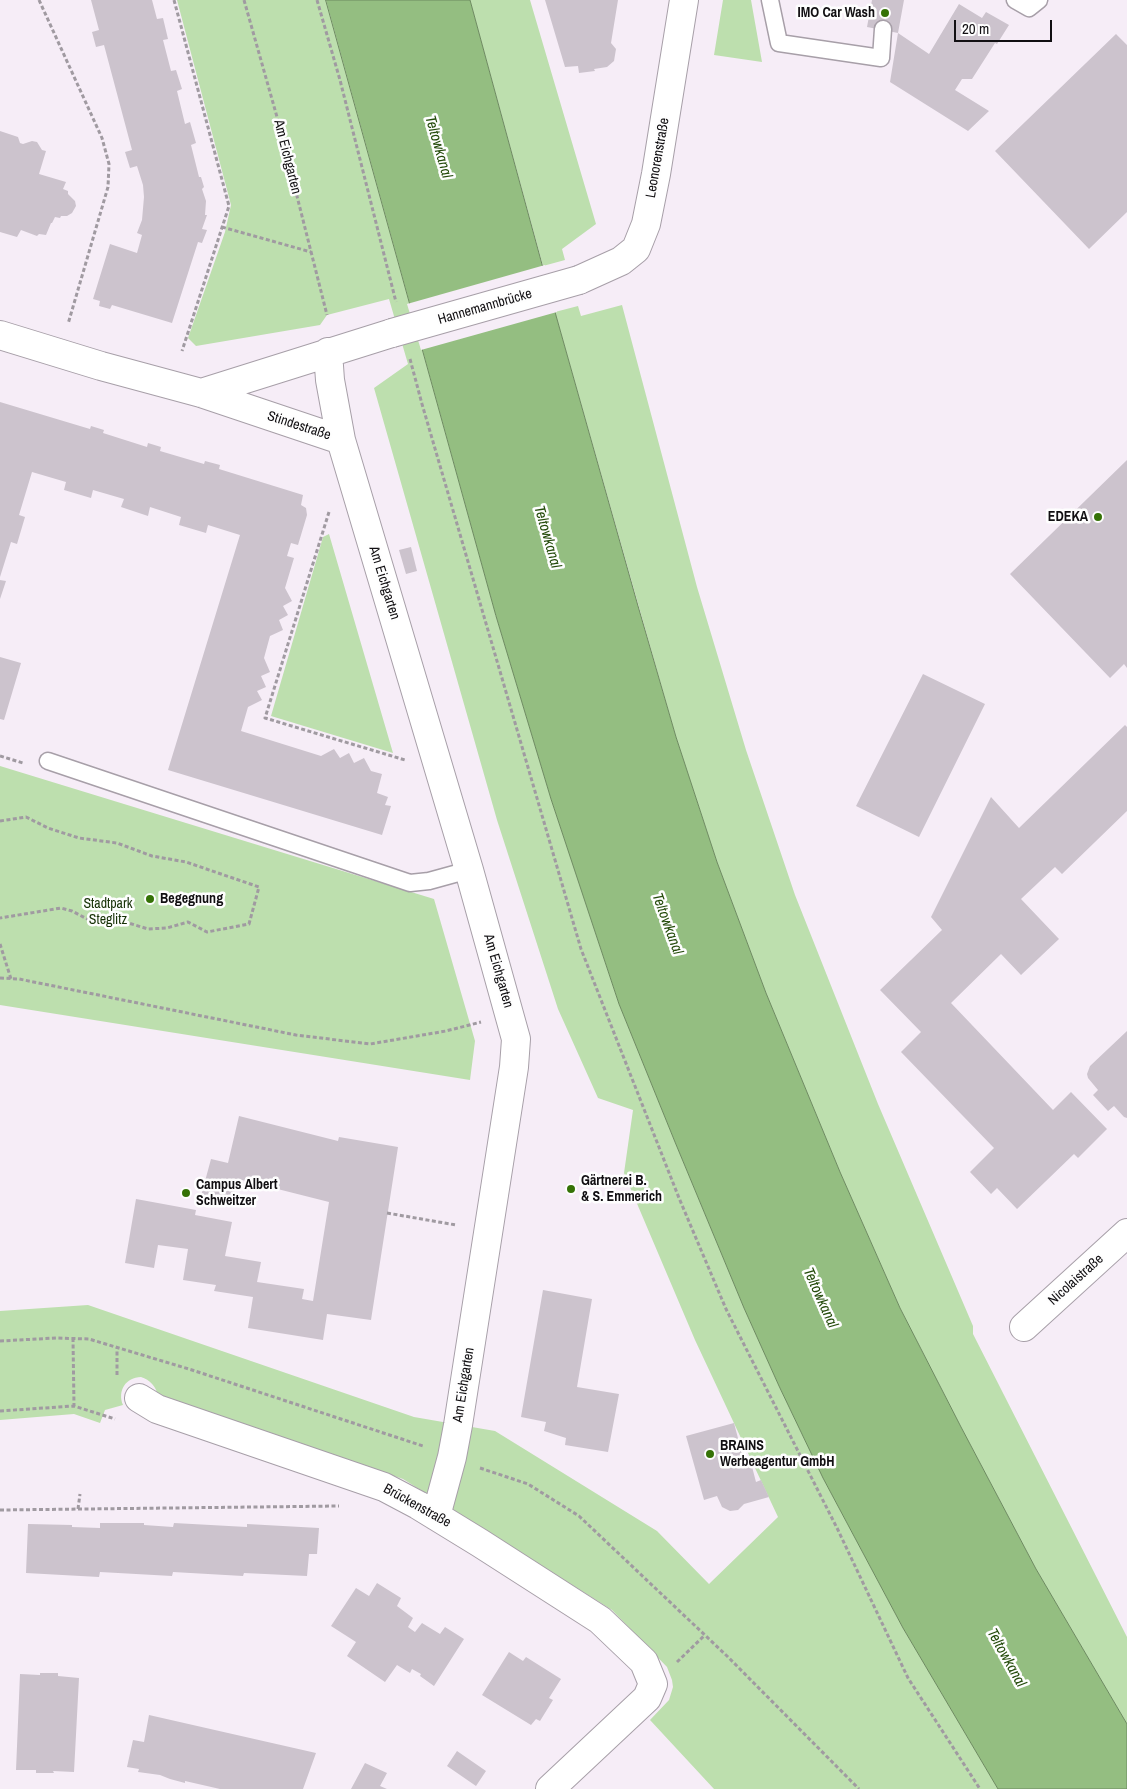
<!DOCTYPE html>
<meta charset="utf-8">
<style>
body{margin:0}
#map{position:relative;width:1127px;height:1789px;overflow:hidden;background:#f6edf7;font-family:"Archivo Narrow",sans-serif}
canvas{display:block}
.scale{position:absolute;left:954px;top:20px;width:98px;height:22px;box-sizing:border-box;border:2px solid #110f12;border-top:0;padding-left:6px;font-size:15px;line-height:18px;white-space:nowrap;color:#110f12;-webkit-text-stroke:4px #fefefe;paint-order:stroke}
</style>
<div id="map">
<canvas width="1127" height="1789"></canvas>
<div class="scale">20 m</div>
</div>
<script>
const context = document.querySelector('canvas').getContext('2d');
context.lineJoin = 'round';
function paint(path, color) {
  context.fillStyle = color;
  context.fill(path, 'evenodd');
}
function trace(path, color, width, dash) {
  context.strokeStyle = color;
  context.lineWidth = width;
  context.lineCap = dash ? 'butt' : 'round';
  context.setLineDash(dash || []);
  context.stroke(path);
}
function write(font, color, halo, rows, align = 'center') {
  context.font = font + ' "Archivo Narrow",sans-serif';
  context.lineWidth = 5;
  context.setLineDash([]);
  context.textBaseline = 'middle';
  context.strokeStyle = halo;
  context.fillStyle = color;
  for (const [text, x, y, turn = 0] of rows) {
    context.save();
    context.translate(x, y);
    context.rotate((+turn || 0) * Math.PI / 180);
    context.textAlign = isNaN(turn) ? turn : align;
    if (halo) context.strokeText(text, 0, 0);
    context.fillText(text, 0, 0);
    context.restore();
  }
}
const green = new Path2D(`
 M 177,0 L 326,0 L 496,616 L 551,799 L 619,1004 L 675,1142 L 744,1308 L 779,1386 L 823,1478 L 903,1628 L 998,1789 L 714,1789 L 650,1720 L 669,1700 L 673,1687 L 672,1680 L 667,1667 L 612,1610 L 403,1479 L 158,1396 C 156,1386 150,1380 141,1377 C 126,1377 117,1391 123,1405 L 105,1410 L 100,1423 L 74,1414 L 0,1420 L 0,1311 L 88,1305 L 414,1417 L 495,1431 L 657,1531 L 709,1584 L 778,1517 L 695,1340 L 624,1173 L 633,1110 L 598,1098 L 558,1009 L 497,820 L 374,388 L 408,364 L 389,299 L 327,315 L 320,325 L 196,346 L 188,338 L 225,232 L 231,205 Z
 M 470,0 L 530,0 L 596,224 L 562,249 L 565,260 L 543,266 Z
 M 723,0 L 751,0 L 762,62 L 714,55 Z
 M 622,305 L 697,587 L 746,750 L 795,895 L 878,1104 L 973,1326 L 973,1334 L 1127,1637 L 1127,1724 L 1036,1569 L 961,1427 L 900,1308 L 840,1172 L 766,993 L 717,862 L 676,737 L 555,312 L 578,306 L 581,316 Z
 M 329,534 L 393,753 L 271,716 L 323,537 Z
 M 0,766 L 434,899 L 475,1041 L 470,1080 L 0,1005 Z`);
const water = new Path2D(`
 M 326,0 L 470,0 L 555,312 L 638,606 L 676,737 L 717,862 L 766,993 L 840,1172 L 900,1308 L 961,1427 L 1036,1569 L 1127,1724 L 1127,1789 L 998,1789 L 903,1628 L 823,1478 L 779,1386 L 744,1308 L 675,1142 L 619,1004 L 551,799 L 496,616 Z`);
const pier = new Path2D(`
 M 545,265 L 557,312 L 421,350 L 407,304 Z`);
const building = new Path2D(`
 M 91,0 L 152,0 L 157,19 L 163,18 L 168,39 L 163,40 L 171,71 L 176,70 L 182,89 L 177,91 L 185,124 L 190,122 L 196,143 L 191,145 L 199,177 L 201,177 L 204,187 L 202,189 L 206,201 L 205,215 L 207,215 L 202,229 L 207,230 L 202,243 L 198,242 L 172,323 L 112,305 L 110,309 L 99,306 L 100,301 L 93,299 L 110,244 L 137,253 L 142,235 L 137,233 L 142,220 L 144,197 L 143,185 L 137,166 L 130,168 L 125,152 L 132,150 L 104,45 L 96,47 L 92,32 L 99,30 Z
 M 545,0 L 618,0 L 611,43 L 616,49 L 614,61 L 607,67 L 594,69 L 595,71 L 579,73 L 578,66 L 565,67 Z
 M 872,0 L 904,0 L 898,33 L 867,27 Z
 M 959,4 L 982,18 L 986,12 L 1009,25 L 997,44 L 995,43 L 972,79 L 962,79 L 955,90 L 989,111 L 968,131 L 890,82 L 898,33 L 929,54 Z
 M 1116,34 L 1127,45 L 1127,212 L 1089,249 L 995,151 Z
 M 0,131 L 18,137 L 20,143 L 23,144 L 32,141 L 37,142 L 42,150 L 46,151 L 39,174 L 66,182 L 63,189 L 68,191 L 68,194 L 75,201 L 76,206 L 72,213 L 67,216 L 61,216 L 60,218 L 55,217 L 52,223 L 51,223 L 46,235 L 39,234 L 37,236 L 21,230 L 17,237 L 0,232 Z
 M 0,402 L 90,429 L 91,426 L 104,430 L 103,433 L 147,447 L 148,443 L 161,447 L 160,451 L 204,464 L 205,461 L 220,465 L 219,469 L 303,495 L 301,505 L 306,508 L 307,515 L 298,545 L 291,543 L 287,556 L 294,558 L 285,588 L 292,601 L 283,606 L 288,615 L 279,620 L 283,630 L 270,636 L 264,658 L 270,672 L 261,676 L 266,687 L 257,691 L 262,700 L 248,707 L 241,731 L 321,756 L 334,749 L 340,758 L 349,753 L 354,763 L 364,758 L 371,771 L 382,774 L 377,793 L 388,797 L 385,805 L 391,806 L 382,835 L 168,770 L 240,535 L 208,525 L 206,533 L 179,525 L 181,517 L 150,507 L 148,516 L 121,507 L 124,499 L 93,490 L 91,498 L 64,490 L 66,482 L 32,472 L 19,515 L 25,517 L 17,544 L 11,542 L 0,577 Z
 M 1127,460 L 1127,668 L 1124,664 L 1110,678 L 1010,574 Z
 M 411,547 L 417,571 L 406,574 L 399,550 Z
 M 0,580 L 6,581 L 0,599 Z
 M 0,657 L 21,663 L 4,720 L 0,719 Z
 M 923,674 L 985,704 L 919,837 L 856,806 Z
 M 1125,725 L 1127,727 L 1127,811 L 1062,874 L 1055,867 L 1021,899 L 1059,939 L 1021,975 L 1001,954 L 951,1003 L 1053,1110 L 1071,1092 L 1107,1129 L 1078,1158 L 1074,1154 L 1017,1209 L 997,1188 L 991,1194 L 970,1172 L 994,1148 L 901,1052 L 921,1032 L 880,990 L 942,930 L 931,917 L 991,797 L 1019,828 Z
 M 1127,1031 L 1127,1118 L 1124,1117 L 1114,1106 L 1108,1111 L 1093,1095 L 1098,1090 L 1088,1078 L 1087,1074 L 1090,1066 Z
 M 239,1116 L 338,1141 L 339,1137 L 398,1147 L 371,1320 L 327,1314 L 323,1340 L 248,1328 L 253,1297 L 214,1291 L 216,1285 L 183,1280 L 188,1249 L 158,1245 L 154,1268 L 125,1263 L 136,1199 L 196,1210 L 195,1215 L 232,1222 L 225,1256 L 261,1262 L 257,1282 L 304,1289 L 302,1299 L 313,1301 L 329,1202 L 238,1179 L 231,1204 L 201,1196 L 211,1159 L 228,1163 Z
 M 543,1290 L 592,1299 L 577,1387 L 619,1394 L 608,1452 L 565,1445 L 566,1438 L 544,1431 L 546,1422 L 521,1417 Z
 M 734,1423 L 744,1461 L 750,1459 L 756,1482 L 761,1480 L 769,1497 L 744,1504 L 738,1510 L 730,1511 L 722,1507 L 717,1496 L 704,1500 L 686,1436 Z
 M 100,1523 L 144,1523 L 144,1525 L 173,1527 L 174,1523 L 247,1527 L 247,1524 L 319,1528 L 317,1554 L 309,1554 L 307,1576 L 244,1573 L 243,1576 L 173,1572 L 172,1576 L 100,1572 L 99,1577 L 26,1573 L 28,1524 L 72,1525 L 72,1527 L 100,1528 Z
 M 377,1583 L 401,1598 L 397,1606 L 413,1618 L 408,1627 L 415,1632 L 422,1623 L 440,1634 L 445,1627 L 464,1639 L 434,1686 L 420,1676 L 421,1674 L 412,1669 L 410,1673 L 397,1665 L 385,1682 L 347,1656 L 356,1642 L 331,1626 L 356,1588 L 369,1596 Z
 M 509,1652 L 523,1661 L 526,1657 L 561,1679 L 549,1698 L 553,1700 L 540,1721 L 536,1719 L 531,1725 L 482,1695 Z
 M 40,1673 L 58,1673 L 58,1676 L 79,1678 L 74,1772 L 53,1771 L 54,1773 L 36,1773 L 36,1770 L 16,1770 L 20,1674 L 40,1675 Z
 M 149,1715 L 228,1733 L 316,1753 L 303,1789 L 220,1789 L 185,1781 L 185,1783 L 170,1779 L 160,1775 L 138,1772 L 139,1769 L 127,1767 L 133,1740 L 144,1742 Z
 M 457,1751 L 486,1771 L 476,1786 L 447,1766 Z
 M 365,1763 L 387,1773 L 380,1786 L 387,1789 L 351,1789 Z`);
const path = new Path2D(`
 M 39,0 L 102,138 L 109,164 L 108,187 L 68,324
 M 174,0 L 229,206 L 182,351
 M 244,0 L 277,117 L 327,315
 M 317,0 L 340,80 L 396,302
 M 222,227 L 311,252
 M 410,359 L 422,404 L 581,949 L 679,1198 L 726,1309 L 838,1530 L 908,1678 L 980,1789
 M 329,512 L 265,718 L 405,760
 M 0,756 L 23,763
 M 0,821 L 26,817 L 48,828 L 79,838 L 117,843 L 152,856 L 186,862 L 259,887 L 249,924 L 207,932 L 188,922 L 167,928 L 148,929 L 122,921 L 110,920 L 98,923 L 89,920 L 72,911 L 61,908 L 0,918
 M 0,944 L 11,979
 M 0,978 L 19,979 L 296,1035 L 370,1044 L 446,1031 L 481,1022
 M 387,1213 L 456,1225
 M 73,1338 L 74,1406
 M 0,1341 L 56,1338 L 89,1339 L 192,1370 L 423,1446
 M 117,1375 L 117,1347
 M 0,1411 L 74,1406 L 115,1419
 M 480,1468 L 528,1484 L 579,1516 L 727,1656 L 859,1789
 M 78,1509 L 80,1494
 M 0,1510 L 339,1506
 M 677,1662 L 705,1635`);
const lane = new Path2D(`
 M 770,0 L 779,43 L 881,58 L 883,29
 M 1015,0 L 1029,8 L 1039,0
 M 48,761 L 410,883 L 429,881 L 469,870`);
const street = new Path2D(`
 M 579,280 L 621,261 L 636,249 L 646,224 L 656,174 L 684,0
 M 0,335 L 101,366 L 201,393 L 341,440
 M 328,352 L 330,380 L 341,440 L 469,870 L 516,1039 L 514,1067 L 458,1425 L 452,1457 L 436,1516
 M 201,393 L 392,333
 M 1024,1327 L 1127,1233
 M 139,1398 L 157,1409 L 384,1487 L 418,1505 L 480,1543 L 600,1620 L 644,1662 L 653,1684 L 647,1698 L 550,1789`);
const streetBridge = new Path2D(`
 M 392,333 L 579,280`);
const markers = [
 [885,13,5,"#357206"],
 [1098,517,5,"#357206"],
 [150,899,5,"#357206"],
 [571,1189,5,"#357206"],
 [186,1193,5,"#357206"],
 [710,1454,5,"#357206"]
];
const poiNames = [
 ["IMO Car Wash",875,13,"right"],
 ["EDEKA",1088,517,"right"],
 ["Begegnung",160,899],
 ["Gärtnerei B.",581,1181],
 ["& S. Emmerich",581,1197],
 ["Campus Albert",196,1185],
 ["Schweitzer",196,1201],
 ["BRAINS",720,1446],
 ["Werbeagentur GmbH",720,1462]
];
const streetNames = [
 ["Am Eichgarten",287,157,76],
 ["Leonorenstraße",658,158,-80],
 ["Hannemannbrücke",485,307,-16],
 ["Stindestraße",299,426,18],
 ["Am Eichgarten",384,583,73],
 ["Am Eichgarten",498,971,74],
 ["Nicolaistraße",1076,1280,-42],
 ["Am Eichgarten",464,1385,-81],
 ["Brückenstraße",417,1506,29]
];
const parkNames = [
 ["Stadtpark",108,904],
 ["Steglitz",108,920]
];
const waterNames = [
 ["Teltowkanal",438,147,74],
 ["Teltowkanal",547,537,74],
 ["Teltowkanal",667,924,70],
 ["Teltowkanal",820,1298,66],
 ["Teltowkanal",1006,1658,61]
];
paint(green, '#bddfae');
paint(water, '#94be81');
trace(water, '#6d8a60', 1);
paint(pier, '#f6edf7');
paint(building, '#ccc3cd');
trace(lane, '#a79fa8', 19);
trace(street, '#a79fa8', 30);
trace(path, '#a09aa1', 3, [4, 2.5]);
trace(lane, '#fff', 16);
trace(street, '#fff', 28);
trace(streetBridge, '#a79fa8', 30, []);
trace(streetBridge, '#fff', 28);
for (const [x, y, r, color] of markers) {
  const dot = new Path2D();
  dot.arc(x, y, r, 0, 2 * Math.PI);
  context.fillStyle = color;
  context.fill(dot);
  trace(dot, '#fefefe', 2);
}
write('bold 14px', '#110f12', '#fefefe', poiNames, 'left');
write('14px', '#110f12', '#fefefe', streetNames);
write('14px', '#163106', '#fefefe', parkNames);
write('italic 15px', '#254c0c', '#fefefe', waterNames);
</script>
